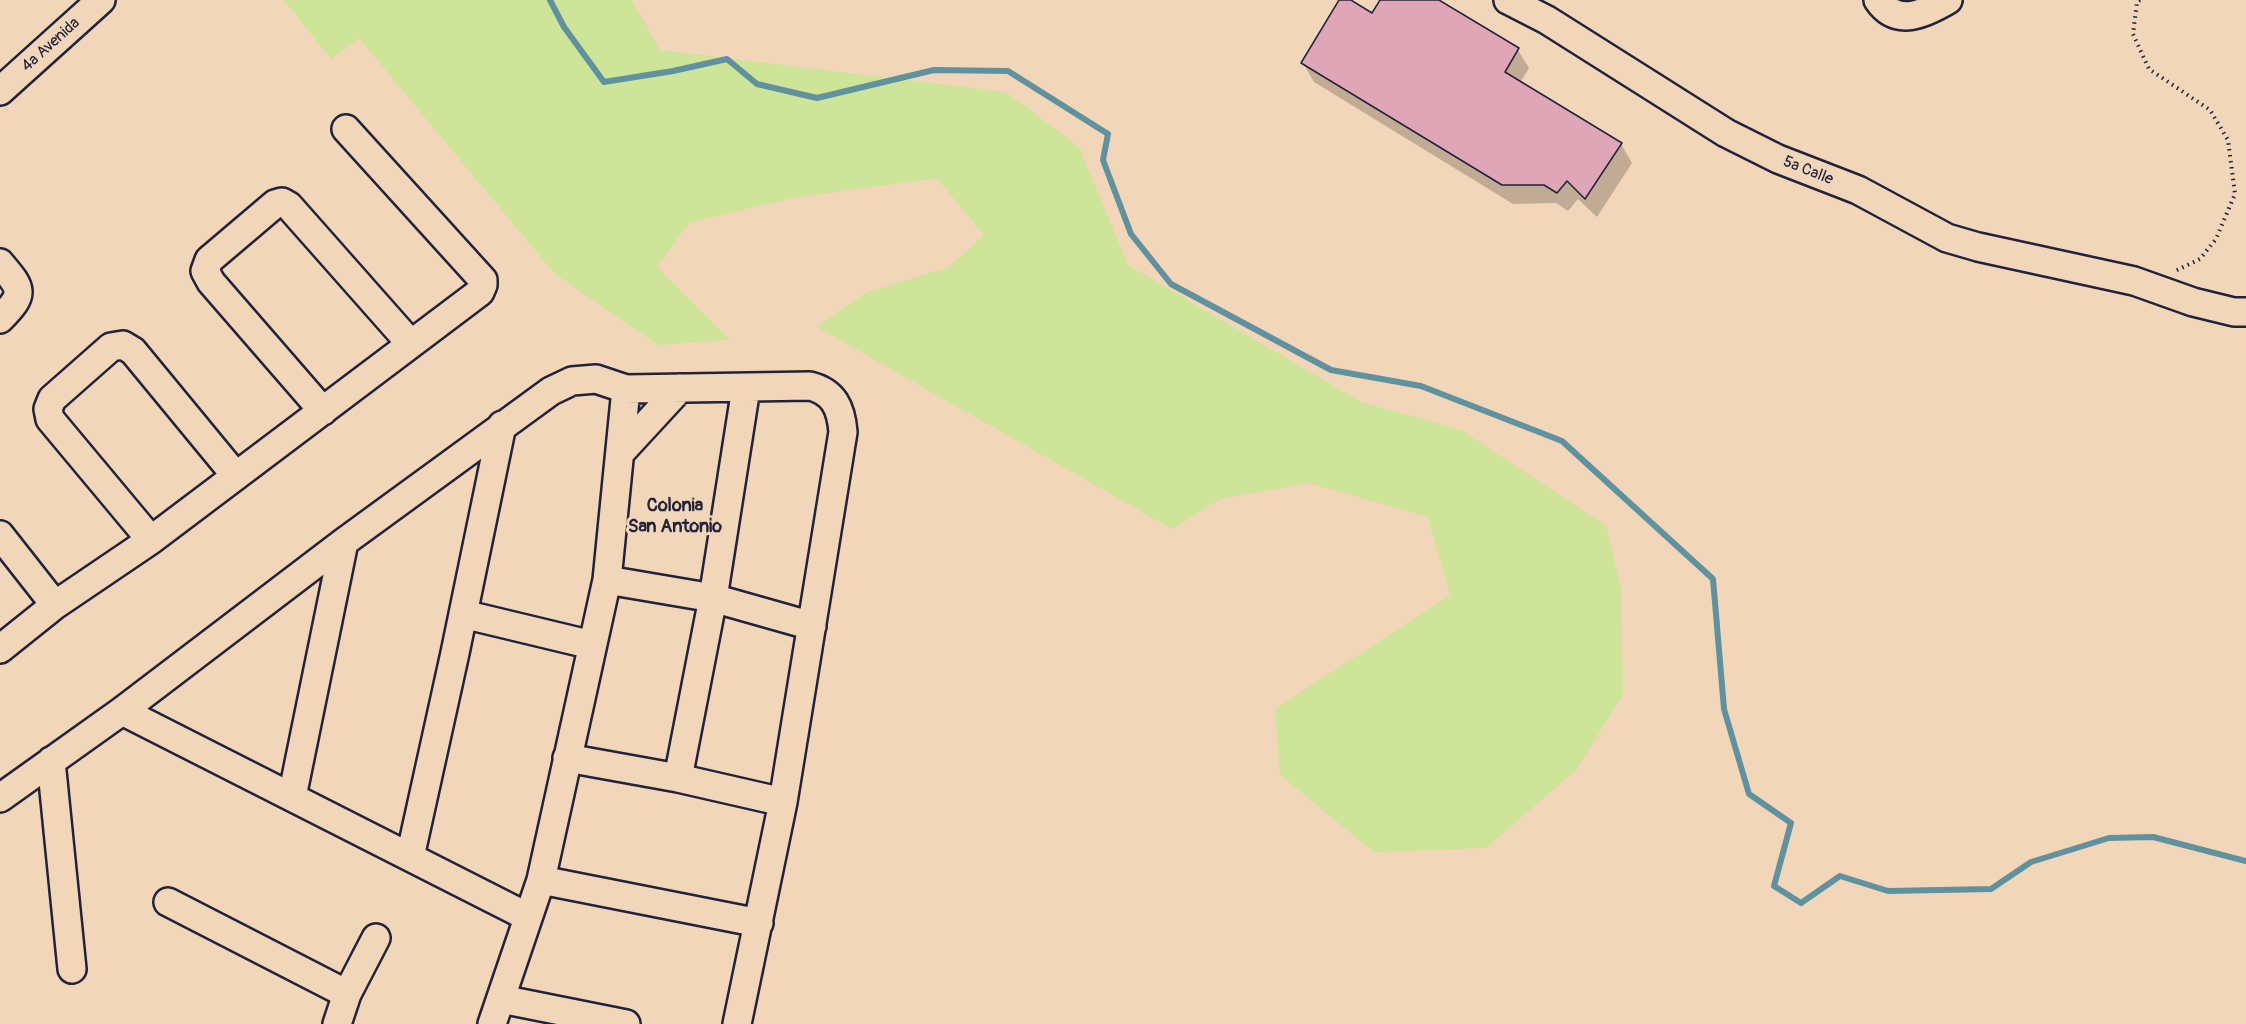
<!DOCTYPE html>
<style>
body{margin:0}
canvas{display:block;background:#f2d6b9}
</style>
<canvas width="2246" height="1024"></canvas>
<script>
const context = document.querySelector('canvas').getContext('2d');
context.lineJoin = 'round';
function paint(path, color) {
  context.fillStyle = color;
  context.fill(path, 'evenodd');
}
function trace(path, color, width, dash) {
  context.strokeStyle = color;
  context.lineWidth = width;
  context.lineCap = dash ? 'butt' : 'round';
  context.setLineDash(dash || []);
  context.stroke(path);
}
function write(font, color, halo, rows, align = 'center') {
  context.font = font + ' Pangolin,sans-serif';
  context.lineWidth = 6;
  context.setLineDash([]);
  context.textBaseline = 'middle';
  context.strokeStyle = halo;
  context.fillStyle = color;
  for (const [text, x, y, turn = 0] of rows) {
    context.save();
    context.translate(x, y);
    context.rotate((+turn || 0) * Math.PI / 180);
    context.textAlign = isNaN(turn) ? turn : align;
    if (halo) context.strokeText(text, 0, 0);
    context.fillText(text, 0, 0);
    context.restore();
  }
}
const green = new Path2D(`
 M 284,0 L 632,0 L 660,50 L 1006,92 L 1079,147 L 1128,265 L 1361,402 L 1461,430 L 1606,526 L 1621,588 L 1623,694 L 1576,770 L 1486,848 L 1374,852 L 1280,775 L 1275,709 L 1450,595 L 1428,517 L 1309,483 L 1220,499 L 1172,529 L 817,327 L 865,293 L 949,267 L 984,235 L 937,178 L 792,198 L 689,223 L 657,267 L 730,340 L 658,345 L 554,273 L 359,38 L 331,59 Z`);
const shadow = new Path2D(`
 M 1341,0 L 1348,0 L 1373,15 L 1382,0 L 1436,0 L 1518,50 L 1529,68 L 1520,83 L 1621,144 L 1632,163 L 1597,217 L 1578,199 L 1568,211 L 1556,203 L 1513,204 L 1314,82 L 1303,63 Z`);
const stream = new Path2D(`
 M 550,0 L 564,27 L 604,82 L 673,71 L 727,59 L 757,84 L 817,98 L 934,70 L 1008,71 L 1108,134 L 1103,160 L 1131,234 L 1171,284 L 1331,370 L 1421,386 L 1562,441 L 1713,579 L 1724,709 L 1749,794 L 1791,823 L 1774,886 L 1801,903 L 1840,876 L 1888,891 L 1991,889 L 2031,862 L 2109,838 L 2153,837 L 2246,861`);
const building = new Path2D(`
 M 1339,0 L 1351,0 L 1372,13 L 1380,0 L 1439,0 L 1519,48 L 1505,72 L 1622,143 L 1585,199 L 1567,181 L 1557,193 L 1544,185 L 1502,185 L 1301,63 Z`);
const path = new Path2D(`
 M 2140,0 L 2137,2 L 2133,34 L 2149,69 L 2210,110 L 2228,140 L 2235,194 L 2216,239 L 2200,259 L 2173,272`);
const minor = new Path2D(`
 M 1508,0 L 1547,20 L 1726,133 L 1778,159 L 1858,190 L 1947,238 L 1978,247 L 2134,281 L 2193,302 L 2234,312 L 2246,312
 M 1878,0 C 1897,28 1926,13 1948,0
 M 0,91 L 101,0
 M 0,263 C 22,289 26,293 0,319
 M 323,411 L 211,282 L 205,271 L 209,260 L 275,204 L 282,202 L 289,206 L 411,344
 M 621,452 L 680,388
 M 0,535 L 55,605
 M 151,540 L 50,419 L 48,409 L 52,399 L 111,347 L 123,345 L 133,351 L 236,476
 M 607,580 L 713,598 L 812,626
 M 463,614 L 592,645
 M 0,649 L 55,605 L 151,540 L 480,292 L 483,285 L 483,280 L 346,129
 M 122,711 L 528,917
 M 567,758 L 678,778 L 783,802
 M 51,761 L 72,969
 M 678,778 L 713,598 L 746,388
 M 292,797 L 344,542
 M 0,798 L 122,711 L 344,542 L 551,391 L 572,381 L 596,379 L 626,389 L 810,386 C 834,392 841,408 843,432 L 783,802 L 737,1024
 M 410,857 L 455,653 L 502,425
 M 541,880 L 759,923
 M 168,902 L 347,994
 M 501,999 L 626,1024
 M 337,1024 L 347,994 L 376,938
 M 492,1024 L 541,880 L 607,580 L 626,389`);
const streetNames = [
 ["4a Avenida",51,45,-42],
 ["5a Calle",1808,171,22]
];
const neighbourhoodNames = [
 ["Colonia",675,506],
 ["San Antonio",675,527]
];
paint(green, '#cde499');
paint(shadow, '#0003');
trace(stream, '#60919e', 6);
paint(building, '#dfa6b7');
trace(building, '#22223b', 1.5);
trace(minor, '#22223b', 32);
trace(path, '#22223b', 4, [1.5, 4.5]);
trace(minor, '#f2d6b9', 27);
write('16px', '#22223b', '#f2d6b9', streetNames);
write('bold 18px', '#22223b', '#f2d6b9', neighbourhoodNames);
</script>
